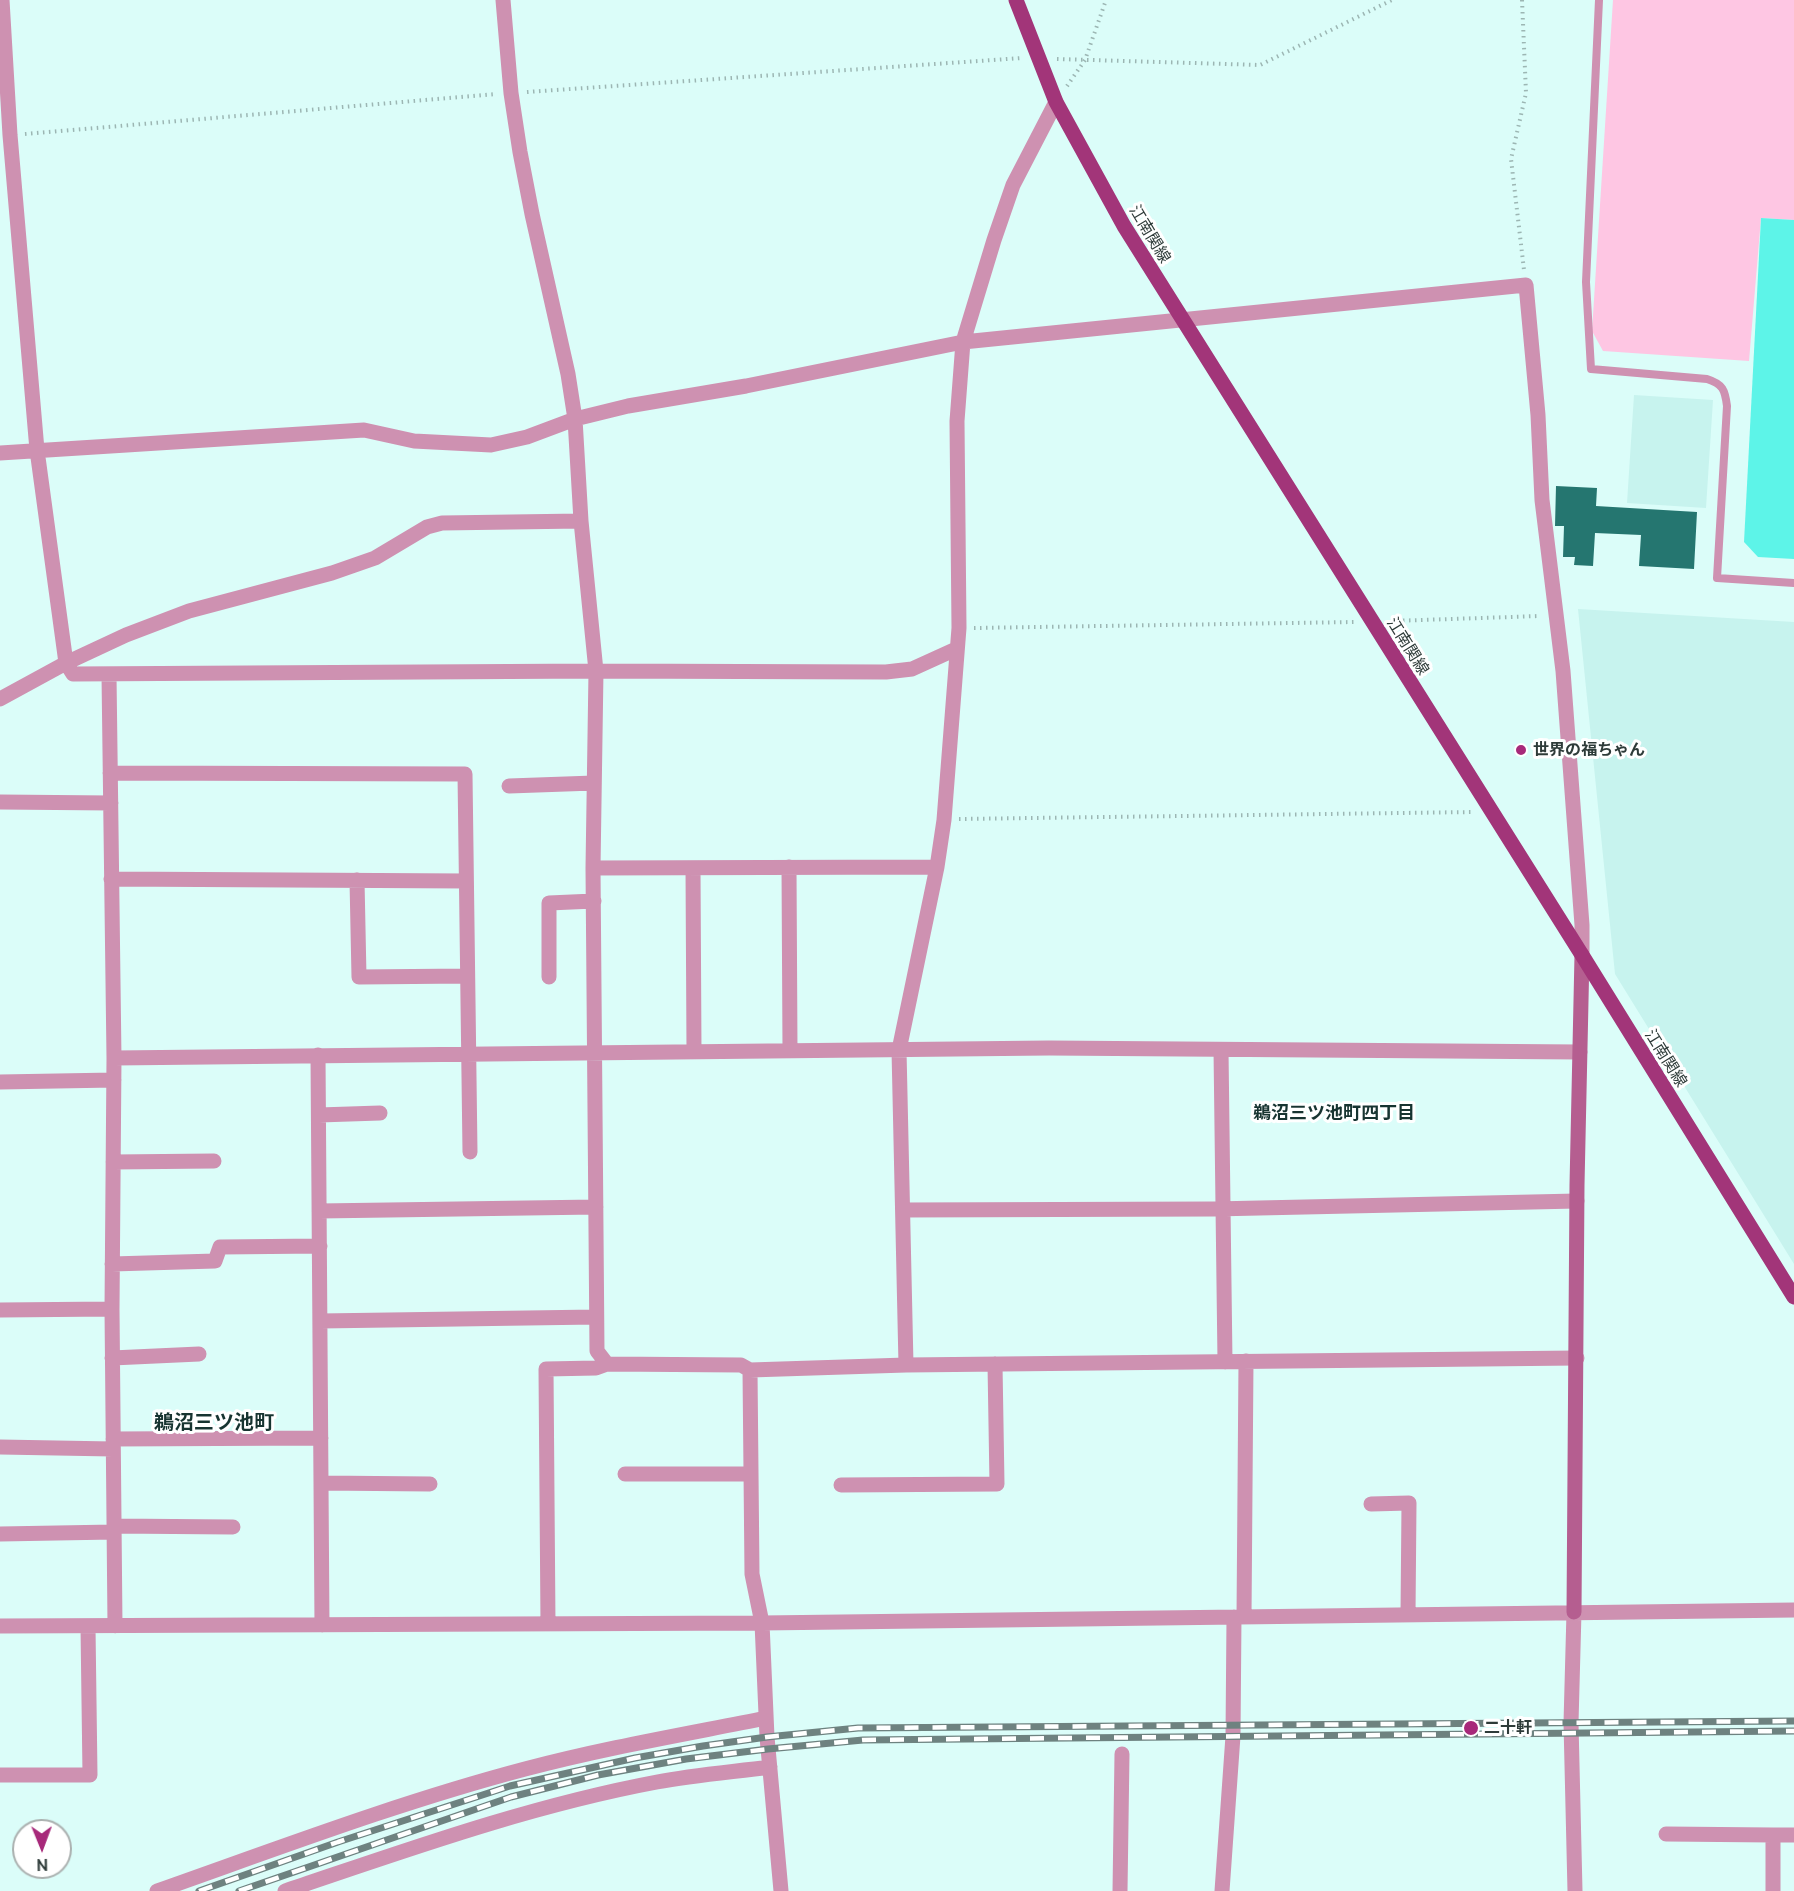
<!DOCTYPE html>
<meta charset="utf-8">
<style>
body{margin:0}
#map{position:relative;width:1794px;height:1891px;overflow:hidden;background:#dbfdf9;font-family:Ubuntu,sans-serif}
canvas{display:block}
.north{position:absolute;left:12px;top:1819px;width:60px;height:60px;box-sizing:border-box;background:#fff;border:2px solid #abb1b0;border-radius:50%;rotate:179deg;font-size:16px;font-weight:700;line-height:24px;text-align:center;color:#2e3b39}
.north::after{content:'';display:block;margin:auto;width:21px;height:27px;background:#a7297a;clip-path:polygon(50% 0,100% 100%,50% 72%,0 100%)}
</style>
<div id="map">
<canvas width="1794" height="1891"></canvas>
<div class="north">N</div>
</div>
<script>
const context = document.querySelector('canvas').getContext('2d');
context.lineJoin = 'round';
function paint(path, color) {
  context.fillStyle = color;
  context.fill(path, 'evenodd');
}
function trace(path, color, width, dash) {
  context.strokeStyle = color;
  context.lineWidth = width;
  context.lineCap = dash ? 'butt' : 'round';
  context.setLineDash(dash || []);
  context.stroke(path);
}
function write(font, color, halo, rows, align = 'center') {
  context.font = font + ' Ubuntu,"Noto Sans JP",sans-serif';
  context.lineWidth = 6;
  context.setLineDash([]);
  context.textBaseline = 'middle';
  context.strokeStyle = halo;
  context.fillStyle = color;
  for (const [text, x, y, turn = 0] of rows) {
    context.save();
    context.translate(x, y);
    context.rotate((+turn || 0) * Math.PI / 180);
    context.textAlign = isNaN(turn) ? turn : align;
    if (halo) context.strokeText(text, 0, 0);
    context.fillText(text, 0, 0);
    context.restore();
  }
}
const built = new Path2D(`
 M 1634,395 L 1713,400 L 1706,508 L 1627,503 Z
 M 1578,609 L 1794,622 L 1794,1264 L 1615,974 Z`);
const green = new Path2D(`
 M 1613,0 L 1794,0 L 1794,220 L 1761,218 L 1749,361 L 1603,351 L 1592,331 Z`);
const water = new Path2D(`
 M 1761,218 L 1794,220 L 1794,559 L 1758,557 L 1744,542 Z`);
const building = new Path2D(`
 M 1556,486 L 1597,488 L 1596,506 L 1697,512 L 1694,569 L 1639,566 L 1641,535 L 1595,533 L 1593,566 L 1574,565 L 1575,557 L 1563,557 L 1564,526 L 1555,526 Z`);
const path = new Path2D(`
 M 1522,0 L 1526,93 L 1511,159 L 1524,270
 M 1057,59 L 1260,65 L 1392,0
 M 1067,86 L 1085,60 L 1106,0
 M 527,92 L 1022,58
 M 25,134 L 496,94
 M 1391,621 L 1540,616
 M 974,628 L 1354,622
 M 959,819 L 1474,812`);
const lane = new Path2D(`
 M 1599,0 L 1586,282 L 1591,369 L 1707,379 C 1723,384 1725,390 1727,406 L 1717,578 L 1794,583`);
const street = new Path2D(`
 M 2,0 L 10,135 L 37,450 L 66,663 L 73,674 L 596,671 L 886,672 L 912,669 L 956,649
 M 503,0 L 511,93 L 520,152 L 532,214 L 568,374 L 575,419 L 581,521 L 596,671 L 593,868 L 597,1351 L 607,1364 L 741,1365 L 750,1370 L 906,1365 L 1577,1358
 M 0,453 L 364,430 L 414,441 L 491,445 L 527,437 L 575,419 L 628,406 L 746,386 L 963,342 L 1526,285 L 1538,415 L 1542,500 L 1563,671 L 1582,925 L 1582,955
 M 109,675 L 114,1058 L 112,1309 L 115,1626
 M 0,699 L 66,663 L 126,635 L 189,611 L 332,573 L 375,558 L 427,527 L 442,523 L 581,521
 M 110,773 L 465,774 L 470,1152
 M 509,786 L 594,783
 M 0,802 L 111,803
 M 789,867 L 790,1050
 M 593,868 L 937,867
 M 693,868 L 694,1051
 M 111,879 L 466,881
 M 357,880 L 359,977 L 467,976
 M 549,977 L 549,903 L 594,901
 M 1221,1050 L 1225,1362
 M 318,1055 L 322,1625
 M 114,1058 L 1049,1048 L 1580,1052
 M 0,1082 L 114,1080
 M 319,1115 L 380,1113
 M 113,1162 L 214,1161
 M 903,1210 L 1214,1209 L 1577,1201
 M 319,1211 L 596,1207
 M 112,1264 L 215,1261 L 220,1247 L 320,1246
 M 0,1310 L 112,1309
 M 320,1321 L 596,1317
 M 112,1358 L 199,1354
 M 906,1365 L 899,1050 L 937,867 L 944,820 L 959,628 L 957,421 L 963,342 L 994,240 L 1013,185 L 1056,102
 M 750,1370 L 752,1574 L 762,1623 L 767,1737 L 781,1891
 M 113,1439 L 321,1438
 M 0,1447 L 113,1449
 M 625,1474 L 751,1474
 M 321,1483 L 430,1484
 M 841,1485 L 997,1484 L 995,1364
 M 1371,1504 L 1409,1503 L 1408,1615
 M 114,1526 L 233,1527
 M 0,1534 L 114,1532
 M 1574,1612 L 1571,1723 L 1575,1891
 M 1244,1617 L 1246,1361
 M 548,1624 L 546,1369 L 596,1368 L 607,1364
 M 0,1626 L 762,1623 L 1794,1610
 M 0,1775 L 90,1775 L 88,1627
 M 1666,1834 L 1773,1835
 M 157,1891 C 279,1848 400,1802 525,1769 C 604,1748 686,1734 766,1718
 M 285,1891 C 407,1850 529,1806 657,1782 C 694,1775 732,1772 770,1767
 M 1120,1891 L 1122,1754
 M 1222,1891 L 1233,1736 L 1234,1617
 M 1773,1891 L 1773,1835 L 1794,1835`);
const secondary = new Path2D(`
 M 1574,1612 L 1577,1185 L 1582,955`);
const primary = new Path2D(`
 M 1016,0 L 1056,102 L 1124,226 L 1582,955 L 1794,1297`);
const rail = new Path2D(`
 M 199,1891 L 338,1842 L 510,1786 L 635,1758 L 703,1746 L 767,1737 L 858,1728 L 1794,1721
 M 239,1891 L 511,1797 L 598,1775 L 686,1759 L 768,1749 L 863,1740 L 1794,1731`);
const markers = [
 [1521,750,6,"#a7297a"],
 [1471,1728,8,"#a7297a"]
];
const streetNames = [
 ["江南関線",1150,234,59],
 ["江南関線",1408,646,58],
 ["江南関線",1666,1058,58]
];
const poiNames = [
 ["世界の福ちゃん",1533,750],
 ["二十軒",1484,1728]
];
const neighbourhoodNames = [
 ["鵜沼三ツ池町四丁目",1334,1113]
];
const quarterNames = [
 ["鵜沼三ツ池町",214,1422]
];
paint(built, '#c7f3ee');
paint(green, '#fec6e3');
paint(water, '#5df4e8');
paint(building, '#257670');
trace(path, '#9cb6b3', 4, [1.5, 4.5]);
trace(lane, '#ce91b1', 8);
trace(street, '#ce91b1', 15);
trace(secondary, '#b55e90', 15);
trace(primary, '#a23579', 15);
trace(rail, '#6e8280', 7);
trace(rail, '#fff', 4.5, [14]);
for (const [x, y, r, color] of markers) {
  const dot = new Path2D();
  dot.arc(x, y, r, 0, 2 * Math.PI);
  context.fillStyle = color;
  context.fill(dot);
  trace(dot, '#fff', 2);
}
write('16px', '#2e3b39', '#fff', streetNames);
write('bold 16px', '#2e3b39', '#fff', poiNames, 'left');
write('bold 18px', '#173431', '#fff', neighbourhoodNames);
write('bold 20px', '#173431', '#fff', quarterNames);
</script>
